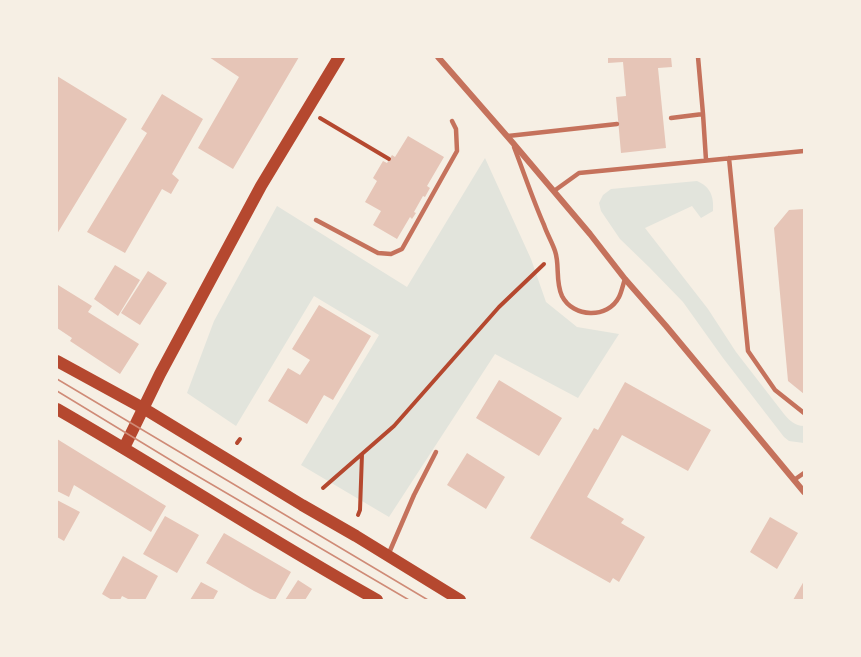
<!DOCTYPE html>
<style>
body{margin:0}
#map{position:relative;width:861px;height:657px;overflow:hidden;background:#f6efe4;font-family:Jost,sans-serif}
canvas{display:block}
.frame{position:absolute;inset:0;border:58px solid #f6efe4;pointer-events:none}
</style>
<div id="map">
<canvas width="861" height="657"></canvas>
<div class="frame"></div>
</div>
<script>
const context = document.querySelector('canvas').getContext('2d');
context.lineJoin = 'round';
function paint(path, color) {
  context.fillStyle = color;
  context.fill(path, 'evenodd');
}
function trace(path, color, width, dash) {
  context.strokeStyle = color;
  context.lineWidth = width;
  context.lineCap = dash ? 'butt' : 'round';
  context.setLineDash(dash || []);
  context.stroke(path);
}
const green = new Path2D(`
 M 485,158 L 531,259 L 546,302 L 577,327 L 619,334 L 578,398 L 495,354 L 389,517 L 301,465 L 379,335 L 314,296 L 236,426 L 187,393 L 214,321 L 277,206 L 407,287 Z
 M 697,181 C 711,187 714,197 713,211 L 701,218 L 692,206 L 645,228 L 708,309 L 736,352 L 784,414 C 789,420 795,426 804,426 L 804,443 L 789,441 L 784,437 L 723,358 L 683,302 L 649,267 L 620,239 L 601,211 L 599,203 L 603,195 L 611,189 Z`);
const building = new Path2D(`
 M 209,57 L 299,57 L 233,169 L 198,148 L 239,77 Z
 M 608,57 L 671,57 L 672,67 L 658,68 L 666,148 L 621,153 L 616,97 L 626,96 L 623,62 L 608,63 Z
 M 57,76 L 127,119 L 57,234 Z
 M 162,94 L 203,119 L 172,174 L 179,180 L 171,194 L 162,189 L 125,253 L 87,232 L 147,133 L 141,129 Z
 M 408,136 L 444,157 L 427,186 L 430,188 L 425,197 L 423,196 L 414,212 L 416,213 L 412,219 L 410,217 L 397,239 L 373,225 L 381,211 L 365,202 L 377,181 L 373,178 L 383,161 L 387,163 L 392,155 L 395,157 Z
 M 804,209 L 804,394 L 788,381 L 774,228 L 789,210 Z
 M 115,265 L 140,280 L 118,316 L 94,299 Z
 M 148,271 L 167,283 L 140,325 L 121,313 Z
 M 58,285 L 92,306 L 88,312 L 139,344 L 120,374 L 70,341 L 72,338 L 57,328 L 57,287 Z
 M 319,305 L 371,336 L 333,400 L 324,395 L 307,424 L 268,401 L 288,368 L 300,375 L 310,360 L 292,349 Z
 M 499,380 L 562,418 L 539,456 L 476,418 Z
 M 625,382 L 711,430 L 688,471 L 622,435 L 587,497 L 624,519 L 621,523 L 645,537 L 619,582 L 613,578 L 610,583 L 530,538 L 594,428 L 598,430 Z
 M 57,439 L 166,506 L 151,532 L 74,485 L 69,497 L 57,491 Z
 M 467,453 L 505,477 L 486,509 L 447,485 Z
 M 57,500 L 80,512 L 64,541 L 57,537 Z
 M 165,516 L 199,535 L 177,573 L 143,554 Z
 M 770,517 L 798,533 L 777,569 L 750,552 Z
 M 224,533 L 291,572 L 275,600 L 272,600 L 254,591 L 206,563 Z
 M 123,556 L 158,576 L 145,600 L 130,600 L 122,596 L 120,600 L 112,600 L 102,594 Z
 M 298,580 L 312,589 L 305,600 L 285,600 Z
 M 804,581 L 804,600 L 793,600 Z
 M 201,582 L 218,591 L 213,600 L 190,600 Z`);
const path = new Path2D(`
 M 320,118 L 389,159
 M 237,443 L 240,439
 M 323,488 L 394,426 L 499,307 L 544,264
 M 358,515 L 360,510 L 362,454`);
const service = new Path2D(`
 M 703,114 L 706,160
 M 671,118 L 703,114 L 698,57
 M 508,136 L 617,124
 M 514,147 C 524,173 533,200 544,225 C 547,234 552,242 555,251 C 560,265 555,281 562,296 C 573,318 608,319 619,297 C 622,291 623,284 625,279
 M 729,158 L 748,351 L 775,390 L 804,413
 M 554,191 L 579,173 L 804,151
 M 316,220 L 378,253 L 391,254 L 402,249 L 457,151 L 456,129 L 452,121
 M 794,480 L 804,473
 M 389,553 L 414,495 L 436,452`);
const minor = new Path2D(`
 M 438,57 L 513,143 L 590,234 L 625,279 L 666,326 L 804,492`);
const secondary = new Path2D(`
 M 57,361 L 143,408 L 302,505 L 356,536 L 460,600
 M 57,409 C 165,471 268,539 377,600
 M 124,448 L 160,374 L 261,186 L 339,57`);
const tram = new Path2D(`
 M 57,379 L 428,600
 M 57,391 L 182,467 L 409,600`);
paint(green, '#e2e4dc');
paint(building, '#e6c5b7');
trace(path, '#b5482f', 4);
trace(service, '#c5725c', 4.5);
trace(minor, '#c5725c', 6);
trace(secondary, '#b5482f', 12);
trace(tram, '#cf8b77', 1.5);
</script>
